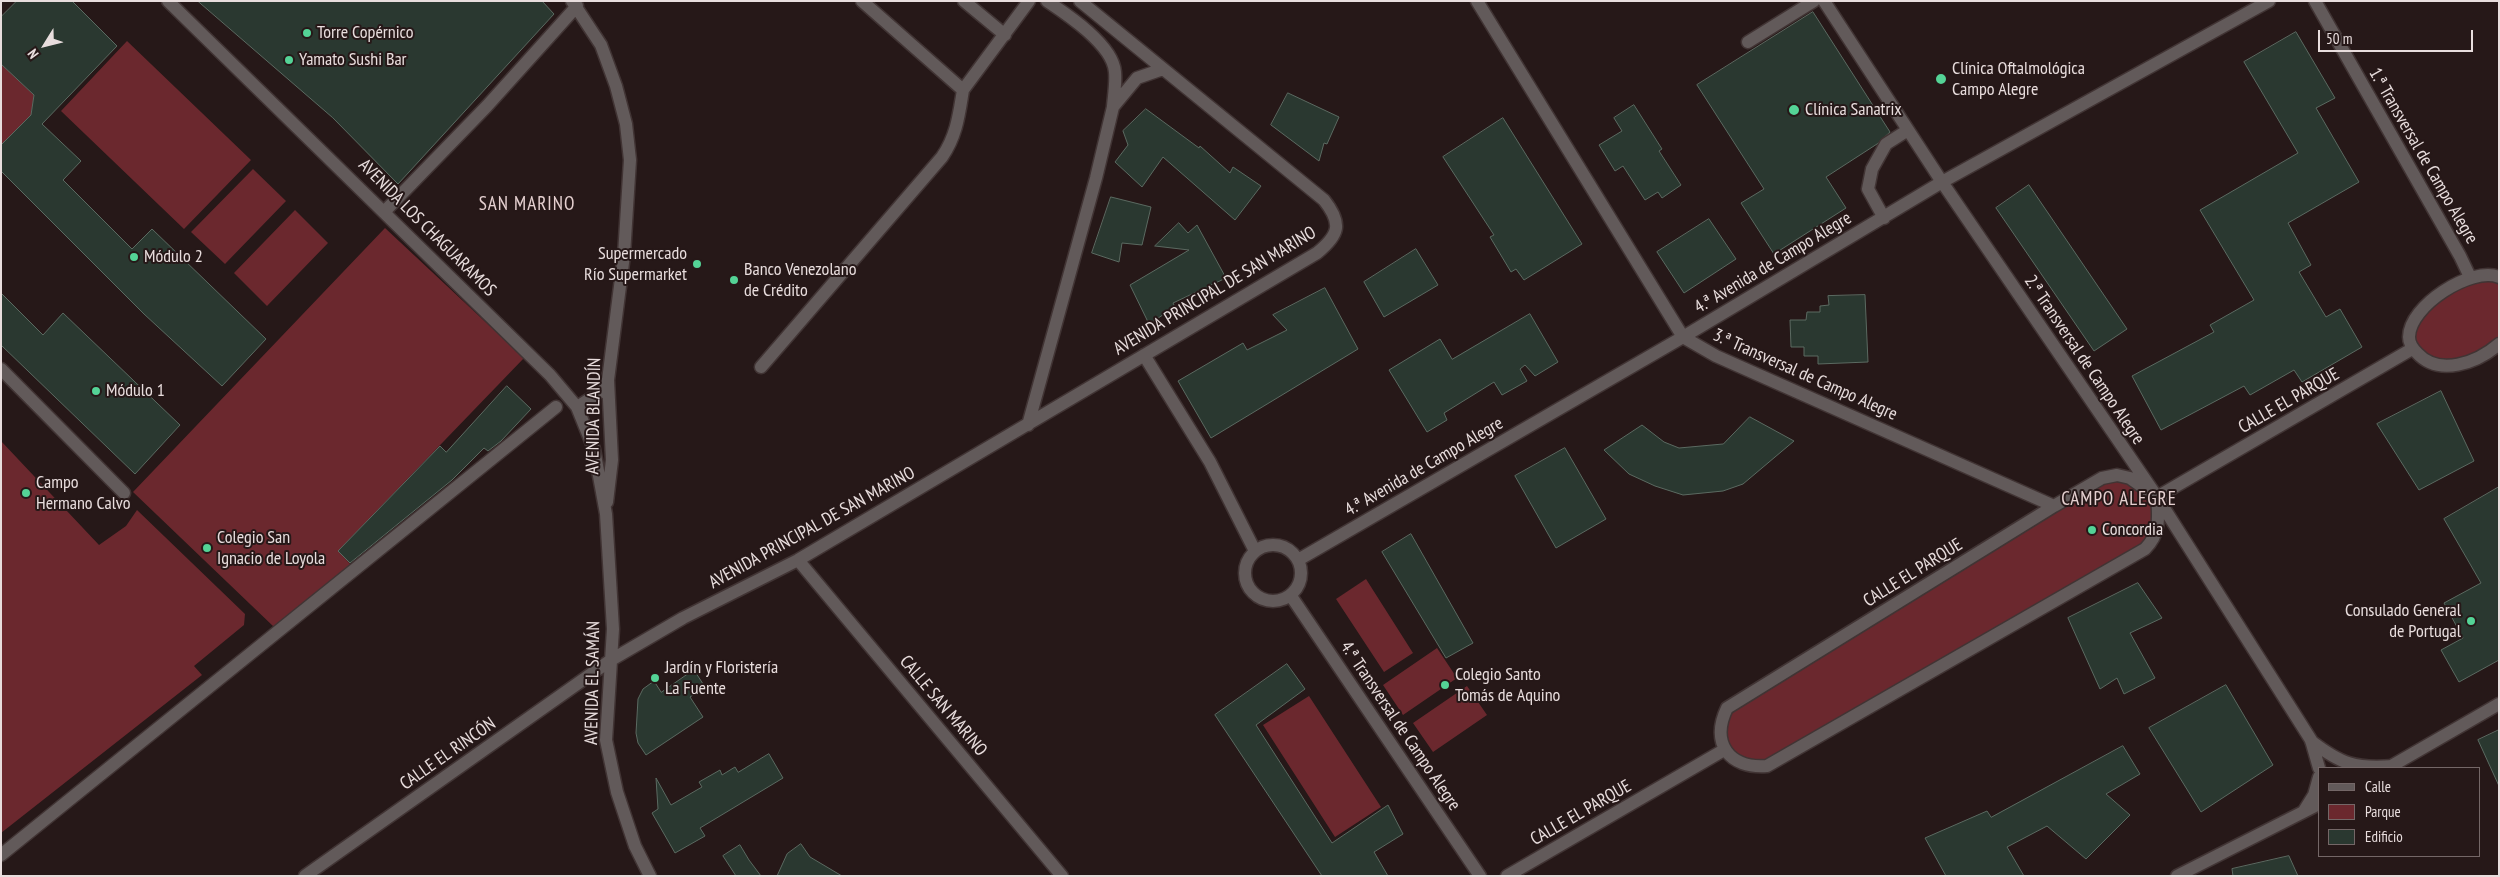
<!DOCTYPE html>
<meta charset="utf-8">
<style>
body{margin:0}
#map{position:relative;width:2500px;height:877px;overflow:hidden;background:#261818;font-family:"PT Sans Narrow",sans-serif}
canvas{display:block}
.frame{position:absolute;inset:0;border:2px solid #e8dddd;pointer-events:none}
.legend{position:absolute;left:2318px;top:767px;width:162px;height:90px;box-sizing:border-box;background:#261818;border:1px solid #746767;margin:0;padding:6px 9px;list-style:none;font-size:15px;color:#e8dddd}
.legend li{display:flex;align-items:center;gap:10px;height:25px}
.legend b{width:25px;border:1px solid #746767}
.north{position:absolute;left:20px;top:20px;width:50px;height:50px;-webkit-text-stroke:4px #261818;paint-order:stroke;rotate:234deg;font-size:14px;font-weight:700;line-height:20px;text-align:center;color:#e8dddd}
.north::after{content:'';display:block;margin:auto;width:18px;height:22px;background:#e8dddd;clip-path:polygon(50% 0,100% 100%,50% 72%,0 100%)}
.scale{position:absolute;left:2318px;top:30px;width:155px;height:22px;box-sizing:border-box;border:2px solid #e8dddd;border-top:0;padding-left:6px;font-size:15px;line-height:18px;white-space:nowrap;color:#e8dddd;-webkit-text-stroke:4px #261818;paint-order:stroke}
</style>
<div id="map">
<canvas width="2500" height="877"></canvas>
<div class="frame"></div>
<ul class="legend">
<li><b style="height:6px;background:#625a5a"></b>Calle</li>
<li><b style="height:14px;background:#6b282e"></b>Parque</li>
<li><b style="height:14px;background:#2a3830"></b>Edificio</li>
</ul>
<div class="north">N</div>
<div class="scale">50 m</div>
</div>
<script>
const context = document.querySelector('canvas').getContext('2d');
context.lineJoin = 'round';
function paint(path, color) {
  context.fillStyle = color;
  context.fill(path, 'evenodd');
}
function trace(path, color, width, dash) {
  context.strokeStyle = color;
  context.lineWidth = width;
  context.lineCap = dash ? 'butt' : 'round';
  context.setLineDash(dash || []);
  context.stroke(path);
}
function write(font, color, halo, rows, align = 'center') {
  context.font = font + ' "PT Sans Narrow",sans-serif';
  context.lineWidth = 4;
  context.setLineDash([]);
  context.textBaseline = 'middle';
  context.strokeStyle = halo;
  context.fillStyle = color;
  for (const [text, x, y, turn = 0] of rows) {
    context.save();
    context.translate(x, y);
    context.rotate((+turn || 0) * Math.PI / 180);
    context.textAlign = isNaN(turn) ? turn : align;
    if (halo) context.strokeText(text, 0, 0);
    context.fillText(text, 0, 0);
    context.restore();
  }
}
const green = new Path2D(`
 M 127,41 L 251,160 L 184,229 L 61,111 Z
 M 1,64 L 34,95 L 31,115 L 1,145 Z
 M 253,169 L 286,201 L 225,264 L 191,232 Z
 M 295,210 L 328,243 L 267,306 L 234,273 Z
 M 385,228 L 524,358 L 338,551 L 352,566 L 274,627 L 133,492 Z
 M 2499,277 L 2499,344 L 2452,366 L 2412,349 L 2416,318 L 2454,285 Z
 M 1,441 L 99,545 L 126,526 L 137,510 L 245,614 L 244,625 L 194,666 L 202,675 L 1,833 Z
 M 2117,475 L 2157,497 L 2154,540 L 1767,766 L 1733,759 L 1722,719 L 1727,708 Z
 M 1366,579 L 1413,653 L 1384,672 L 1336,599 Z
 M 1437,648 L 1457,678 L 1403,715 L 1383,685 Z
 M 1467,686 L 1487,715 L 1433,752 L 1413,723 Z
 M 1309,696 L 1381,807 L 1335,837 L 1263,725 Z`);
const building = new Path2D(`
 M 17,1 L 72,1 L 117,46 L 42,124 L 81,161 L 63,180 L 132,249 L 152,229 L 266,339 L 222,386 L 144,314 L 1,171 L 1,145 L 31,115 L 34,95 L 1,64 L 1,17 Z
 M 198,1 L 542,1 L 554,14 L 398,184 L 333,118 Z
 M 1813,12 L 1890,132 L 1877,144 L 1826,177 L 1846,208 L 1774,254 L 1741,203 L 1764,189 L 1697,85 Z
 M 2296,32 L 2335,98 L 2316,108 L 2359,182 L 2288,223 L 2311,265 L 2299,272 L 2326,317 L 2340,309 L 2362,347 L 2302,382 L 2294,370 L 2250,395 L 2244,386 L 2161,430 L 2132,376 L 2214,332 L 2210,325 L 2254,300 L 2200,210 L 2298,153 L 2244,62 Z
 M 1288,93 L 1339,117 L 1327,144 L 1324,143 L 1319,161 L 1271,125 Z
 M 1634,105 L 1662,149 L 1659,151 L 1681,185 L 1662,198 L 1658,192 L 1645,200 L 1623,166 L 1615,171 L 1599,145 L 1622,131 L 1614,118 Z
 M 1146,109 L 1199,148 L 1200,146 L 1230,173 L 1233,167 L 1261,186 L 1235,220 L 1163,157 L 1142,187 L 1115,162 L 1128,145 L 1123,131 Z
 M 1503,118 L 1582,244 L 1524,280 L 1516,269 L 1511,272 L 1490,237 L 1494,235 L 1443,157 Z
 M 2029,185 L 2127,329 L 2094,351 L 1996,208 Z
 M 1111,197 L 1151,207 L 1142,245 L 1122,243 L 1119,262 L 1092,253 Z
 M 1709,219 L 1736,259 L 1684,293 L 1657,252 Z
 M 1179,223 L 1188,233 L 1197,225 L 1226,278 L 1173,303 L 1175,307 L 1149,324 L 1130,285 L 1189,250 L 1155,246 Z
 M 1416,249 L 1438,285 L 1384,317 L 1364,282 Z
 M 1325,288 L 1358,349 L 1211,438 L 1178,381 L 1243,343 L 1247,350 L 1287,330 L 1273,315 Z
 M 1,293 L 43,335 L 63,313 L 180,425 L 135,474 L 1,345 Z
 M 1865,295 L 1868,362 L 1818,364 L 1818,356 L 1804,356 L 1804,347 L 1791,347 L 1790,320 L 1806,320 L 1807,312 L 1820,312 L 1820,306 L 1829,305 L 1828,296 Z
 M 1530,314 L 1558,362 L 1535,376 L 1525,365 L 1520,369 L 1527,381 L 1502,395 L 1494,382 L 1444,413 L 1447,420 L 1427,432 L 1389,370 L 1440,339 L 1452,359 Z
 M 507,386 L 531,409 L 501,441 L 488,451 L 484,448 L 452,480 L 350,563 L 338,551 L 440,446 L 446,452 Z
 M 2441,391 L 2474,461 L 2419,490 L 2377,424 Z
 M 1750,417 L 1794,441 L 1743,484 L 1723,491 L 1683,495 L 1655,486 L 1629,474 L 1604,450 L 1642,425 L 1664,442 L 1679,448 L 1723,444 Z
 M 1565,448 L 1606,519 L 1556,548 L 1515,476 Z
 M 2499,487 L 2499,660 L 2459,682 L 2441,650 L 2463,638 L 2444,603 L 2481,583 L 2444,519 Z
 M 1411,534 L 1473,643 L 1446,658 L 1382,552 Z
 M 2138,583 L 2162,618 L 2130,633 L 2155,678 L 2124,694 L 2117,678 L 2100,689 L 2068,618 Z
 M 1287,664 L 1305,689 L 1256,725 L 1332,843 L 1388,805 L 1403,834 L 1374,852 L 1388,876 L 1322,876 L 1215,715 Z
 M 694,670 L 705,687 L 690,697 L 703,717 L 646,755 L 638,743 L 636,733 L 638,699 L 643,689 L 654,681 L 661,692 Z
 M 2226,685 L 2273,765 L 2201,812 L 2149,728 Z
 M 2499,730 L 2499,786 L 2478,740 Z
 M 2123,746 L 2140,774 L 2106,794 L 2130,815 L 2086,859 L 2047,826 L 2007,847 L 2024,876 L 1946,876 L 1925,838 L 1987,811 L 1991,817 Z
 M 769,754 L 783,778 L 700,828 L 705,836 L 675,853 L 652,813 L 658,809 L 656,778 L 671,805 L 702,787 L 699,782 L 720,770 L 722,775 L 735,767 L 738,772 Z
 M 801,844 L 810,857 L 842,876 L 777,876 L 787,854 Z
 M 740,845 L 749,860 L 761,876 L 736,876 L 723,856 Z
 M 2289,856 L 2298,876 L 2233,876 L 2232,869 Z`);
const minor = new Path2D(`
 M 168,1 L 550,375 L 577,407 L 594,449 L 606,514 L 613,629 L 606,740 L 617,792 L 635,846 L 650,876
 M 572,1 L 601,45 L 616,86 L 626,124 L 630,160 L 624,255 L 608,380 L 612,460 L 607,502
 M 862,1 L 963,90 L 1029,1
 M 964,1 L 1005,35
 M 1047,1 C 1068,15 1113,45 1115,72 C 1116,83 1114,95 1113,106
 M 1477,1 L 1683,337 L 1716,356 L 2054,506
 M 1824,1 L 1942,182 L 2157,497 L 2311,740 L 2319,768
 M 2315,1 L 2460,256 L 2470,277
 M 1748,42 L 1814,1
 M 385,211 L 487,106 L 577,6
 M 1884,218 L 1868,189 L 1872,169 L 1886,144 L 1908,130
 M 2499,277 C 2471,266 2409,306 2409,337 C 2409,343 2413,349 2417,353 C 2439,377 2477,363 2499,344
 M 1144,355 L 1210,462 L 1255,551
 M 761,367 L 942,157 C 957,135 959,114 963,90
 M 1,369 L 124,493
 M 577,407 L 599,393 L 608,380
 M 1028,425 L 1096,178 L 1113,107 L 1137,78 L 1163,69
 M 2117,475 L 2130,478 L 2157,497 C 2159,518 2160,534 2145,549 L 1767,766 C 1729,769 1710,743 1727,708 L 2054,506 L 2102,478 Z
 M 2157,497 L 2412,349
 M1245 573a28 28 0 1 1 56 0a28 28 0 1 1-56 0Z
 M 798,560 L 1062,876
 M 1298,560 L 1683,337 L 1942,182 L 2269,1
 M 1291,596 L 1480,876
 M 2311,741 C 2341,764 2355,769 2393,766
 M 2388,768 L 2499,704
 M 2304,811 L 2314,795 L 2319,777
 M 1,855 L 556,407
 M 305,876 L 611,660 L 683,618 L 798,560 L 1317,253 C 1339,235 1343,224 1324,200 L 1080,1
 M 1507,876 L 1724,750
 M 2177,876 L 2319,804`);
const markers = [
 [307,33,5,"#54d396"],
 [289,60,5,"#54d396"],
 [1941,79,6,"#54d396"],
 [1794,110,6,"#54d396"],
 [134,257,5,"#54d396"],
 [697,264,5,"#54d396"],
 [734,280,5,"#54d396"],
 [96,391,5,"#54d396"],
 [26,493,5,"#54d396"],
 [2092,530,5,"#54d396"],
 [207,548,5,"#54d396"],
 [2471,621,5,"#54d396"],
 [655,678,5,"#54d396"],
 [1445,685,5,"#54d396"]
];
const poiNames = [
 ["Torre Copérnico",317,33],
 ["Yamato Sushi Bar",299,60],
 ["Clínica Oftalmológica",1952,69],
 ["Campo Alegre",1952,90],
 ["Clínica Sanatrix",1805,110],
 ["Supermercado",687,254,"right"],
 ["Río Supermarket",687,275,"right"],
 ["Módulo 2",144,257],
 ["Banco Venezolano",744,270],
 ["de Crédito",744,291],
 ["Módulo 1",106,391],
 ["Campo",36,483],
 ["Hermano Calvo",36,504],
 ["Concordia",2102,530],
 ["Colegio San",217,538],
 ["Ignacio de Loyola",217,559],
 ["Consulado General",2461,611,"right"],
 ["de Portugal",2461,632,"right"],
 ["Jardín y Floristería",665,668],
 ["La Fuente",665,689],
 ["Colegio Santo",1455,675],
 ["Tomás de Aquino",1455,696]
];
const streetNames = [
 ["1.ª Transversal de Campo Alegre",2423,156,60],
 ["AVENIDA LOS CHAGUARAMOS",427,228,45],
 ["4.ª Avenida de Campo Alegre",1773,263,-31],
 ["AVENIDA PRINCIPAL DE SAN MARINO",1215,291,-31],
 ["2.ª Transversal de Campo Alegre",2084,360,56],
 ["3.ª Transversal de Campo Alegre",1805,375,24],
 ["CALLE EL PARQUE",2289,401,-30],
 ["AVENIDA BLANDÍN",594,416,-89],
 ["4.ª Avenida de Campo Alegre",1424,467,-30],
 ["AVENIDA PRINCIPAL DE SAN MARINO",812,528,-29],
 ["CALLE EL PARQUE",1913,573,-32],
 ["AVENIDA EL SAMÁN",593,683,-89],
 ["CALLE SAN MARINO",943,706,50],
 ["4.ª Transversal de Campo Alegre",1400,726,56],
 ["CALLE EL RINCÓN",448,754,-35],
 ["CALLE EL PARQUE",1581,813,-30]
];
const neighbourhoodNames = [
 ["SAN MARINO",527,205],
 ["CAMPO ALEGRE",2119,500]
];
paint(green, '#6b282e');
paint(building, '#2a3830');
trace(building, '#5b6a61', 1);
trace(minor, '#413434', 15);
trace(minor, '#625a5a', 12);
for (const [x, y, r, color] of markers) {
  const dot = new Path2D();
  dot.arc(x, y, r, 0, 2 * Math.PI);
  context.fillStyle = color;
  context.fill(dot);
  trace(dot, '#261818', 2);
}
write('18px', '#e8dddd', '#261818', poiNames, 'left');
write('18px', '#e8dddd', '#261818', streetNames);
context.letterSpacing = '1px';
write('19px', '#e5d0d0', '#261818', neighbourhoodNames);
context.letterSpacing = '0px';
</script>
